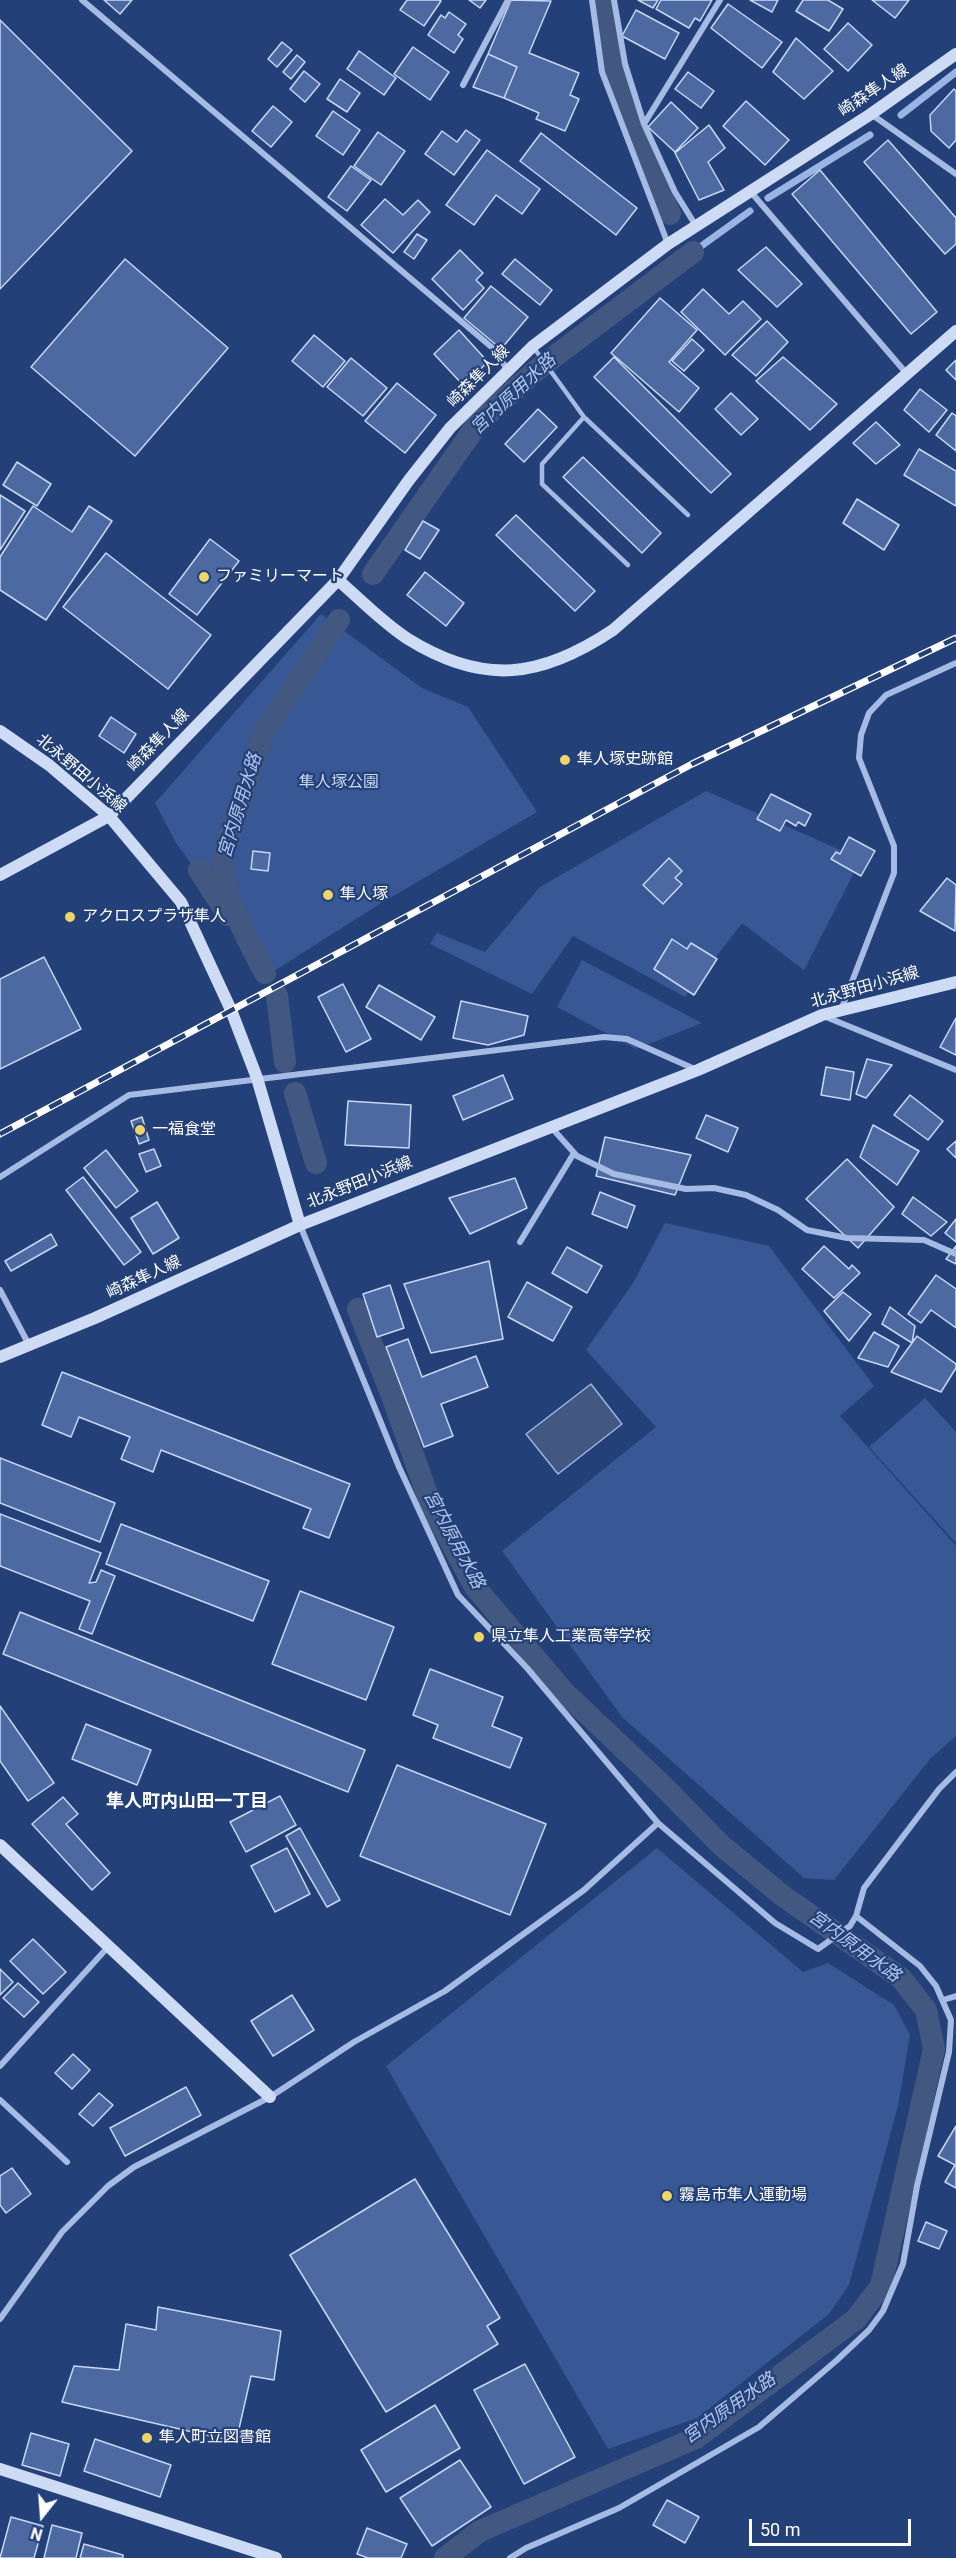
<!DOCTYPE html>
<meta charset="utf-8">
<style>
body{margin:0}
#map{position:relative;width:956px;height:2558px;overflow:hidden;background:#244078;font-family:Roboto,sans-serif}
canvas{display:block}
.north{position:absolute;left:12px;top:2486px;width:60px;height:60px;-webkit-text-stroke:4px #244078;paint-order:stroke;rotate:197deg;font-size:16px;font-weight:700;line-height:24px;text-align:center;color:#fff}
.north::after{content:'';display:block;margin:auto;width:21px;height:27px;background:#fff;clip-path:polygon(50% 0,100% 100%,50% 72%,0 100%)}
.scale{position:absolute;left:749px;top:2519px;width:162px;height:27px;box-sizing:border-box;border:3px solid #fff;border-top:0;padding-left:8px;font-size:18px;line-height:21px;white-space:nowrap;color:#fff;-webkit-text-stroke:4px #244078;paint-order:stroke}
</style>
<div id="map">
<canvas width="956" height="2558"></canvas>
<div class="north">N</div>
<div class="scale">50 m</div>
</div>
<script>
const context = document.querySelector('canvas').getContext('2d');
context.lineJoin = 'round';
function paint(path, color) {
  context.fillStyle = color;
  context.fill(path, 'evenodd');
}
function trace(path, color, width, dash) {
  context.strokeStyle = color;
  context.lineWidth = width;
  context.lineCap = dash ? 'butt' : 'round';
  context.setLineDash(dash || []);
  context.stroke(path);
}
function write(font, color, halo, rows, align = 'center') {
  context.font = font + ' Roboto,"Noto Sans JP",sans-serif';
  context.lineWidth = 4.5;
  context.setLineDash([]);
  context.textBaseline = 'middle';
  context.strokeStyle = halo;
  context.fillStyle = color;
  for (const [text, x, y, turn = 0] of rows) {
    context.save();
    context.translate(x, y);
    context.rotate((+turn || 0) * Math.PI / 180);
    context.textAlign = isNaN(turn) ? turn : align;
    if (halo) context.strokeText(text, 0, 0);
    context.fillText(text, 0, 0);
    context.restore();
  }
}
const green = new Path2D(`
 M 321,614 L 422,688 L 468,707 L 537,812 L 378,905 L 263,978 L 215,896 L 176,843 L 155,803 Z
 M 706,791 L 861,859 L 804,970 L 742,923 L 685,997 L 573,936 L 532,994 L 430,944 L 437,933 L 485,952 L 540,887 Z
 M 582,960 L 702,1023 L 636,1049 L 557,1007 Z
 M 665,1223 L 769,1246 L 874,1386 L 840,1416 L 956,1546 L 956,1736 L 930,1759 L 834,1880 L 804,1878 L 622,1717 L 502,1551 L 656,1427 L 586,1350 L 633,1283 Z
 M 925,1398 L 956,1432 L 956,1543 L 869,1447 Z
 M 657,1848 L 803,1972 L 828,1963 L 894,2005 L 910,2035 L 898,2106 L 849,2285 L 829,2314 L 697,2418 L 608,2449 L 386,2066 Z`);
const water = new Path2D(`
 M 591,1384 L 622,1424 L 558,1474 L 526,1434 Z`);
const stream = new Path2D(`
 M 901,115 L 956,72
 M 768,198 L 870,135
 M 693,252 L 750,211`);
const canal = new Path2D(`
 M 601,0 L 618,83 L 636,134 L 670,214
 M 373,574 L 478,423 L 534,372 L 693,252
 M 199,870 L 228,915
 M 265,973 C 246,937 222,894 223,852 L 264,732 L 339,620
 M 277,996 L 285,1062
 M 295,1093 L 316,1163
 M 358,1309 L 392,1396 L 431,1505 L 475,1587 L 565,1693 L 660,1783 L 722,1846 L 783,1896 L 901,1978 L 926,2010 L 934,2049 L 881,2286 L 856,2319 L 696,2438 L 480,2531 L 445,2558`);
const building = new Path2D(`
 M 104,0 L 132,0 L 120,14 Z
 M 407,0 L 439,0 L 441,1 L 424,26 L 400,10 Z
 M 469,0 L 486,0 L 480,8 Z
 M 511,0 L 551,1 L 529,53 L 579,73 L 570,95 L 579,99 L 565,131 L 536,119 L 539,113 L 504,98 L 517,67 L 488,54 Z
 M 638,0 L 658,0 L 653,8 Z
 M 661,0 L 712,0 L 700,21 L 695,18 L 689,28 L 656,9 Z
 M 750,0 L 778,0 L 772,12 Z
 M 803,0 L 828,0 L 843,9 L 829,31 L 796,11 Z
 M 872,0 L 909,0 L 895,18 Z
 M 728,4 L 782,42 L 762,68 L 711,28 Z
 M 636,10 L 679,33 L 665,59 L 622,36 Z
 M 449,12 L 466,24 L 458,35 L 463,39 L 454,53 L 428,35 L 441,15 L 445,18 Z
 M 0,20 L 132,151 L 0,289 Z
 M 848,23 L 872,45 L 848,71 L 824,49 Z
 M 796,38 L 833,71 L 804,99 L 773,72 Z
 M 282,42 L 292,50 L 277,67 L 268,59 Z
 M 413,47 L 449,72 L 430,100 L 394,74 Z
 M 359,51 L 396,78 L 384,95 L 347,69 Z
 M 488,54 L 517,67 L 504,98 L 473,87 Z
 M 297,55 L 305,62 L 291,79 L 283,72 Z
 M 304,71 L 320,84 L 305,102 L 290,89 Z
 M 688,72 L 714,91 L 701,108 L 675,89 Z
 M 340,79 L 360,93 L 347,112 L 327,99 Z
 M 954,89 L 956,91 L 956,140 L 949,148 L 931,131 L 930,115 Z
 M 746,101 L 789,140 L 765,165 L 723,126 Z
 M 671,102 L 698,128 L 675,152 L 648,127 Z
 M 273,106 L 292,122 L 271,147 L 252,131 Z
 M 333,111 L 360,130 L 343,155 L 316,136 Z
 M 709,125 L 725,148 L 708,162 L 724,190 L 699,200 L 675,153 Z
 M 466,130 L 480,140 L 454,175 L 425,154 L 442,131 L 457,142 Z
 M 378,132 L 405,151 L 381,185 L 354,166 Z
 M 541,133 L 637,208 L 616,235 L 520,161 Z
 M 888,140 L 956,218 L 956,244 L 945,254 L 864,162 Z
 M 487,150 L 540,189 L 522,214 L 496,195 L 474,225 L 446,205 Z
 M 351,166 L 371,180 L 347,211 L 328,197 Z
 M 820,170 L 937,312 L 911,334 L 792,194 Z
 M 385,199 L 403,215 L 418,200 L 430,212 L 393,253 L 361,225 Z
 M 417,234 L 427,240 L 414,259 L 404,252 Z
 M 766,247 L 802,284 L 777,307 L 738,270 Z
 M 460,250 L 483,273 L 476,280 L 484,288 L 463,310 L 432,279 Z
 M 125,259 L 228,348 L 135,456 L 31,367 Z
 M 515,259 L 552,290 L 540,305 L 502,274 Z
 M 491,286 L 528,317 L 501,349 L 464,318 Z
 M 703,289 L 729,314 L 743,301 L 761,319 L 725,355 L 681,312 Z
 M 660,298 L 697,330 L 669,362 L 699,388 L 679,412 L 611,353 Z
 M 767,321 L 788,342 L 756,376 L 732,355 Z
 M 459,330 L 488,362 L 463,385 L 434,354 Z
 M 314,335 L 345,361 L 323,387 L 292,361 Z
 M 692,339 L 704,350 L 684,371 L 672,361 Z
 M 614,357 L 731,474 L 711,493 L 594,377 Z
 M 783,357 L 837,404 L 810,430 L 756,381 Z
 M 351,358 L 387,388 L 363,416 L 327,387 Z
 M 956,360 L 956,380 L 946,370 Z
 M 397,383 L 436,415 L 405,453 L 365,421 Z
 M 920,389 L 947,410 L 929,432 L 904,410 Z
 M 731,393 L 758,419 L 741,435 L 715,409 Z
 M 538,409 L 557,427 L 524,462 L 505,444 Z
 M 952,413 L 956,416 L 956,451 L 936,435 Z
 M 876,422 L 900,445 L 876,464 L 853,443 Z
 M 919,449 L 956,471 L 956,506 L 904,475 Z
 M 583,457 L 661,533 L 642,553 L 563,477 Z
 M 17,462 L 51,484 L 37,506 L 3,485 Z
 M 0,495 L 25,511 L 0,550 Z
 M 857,499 L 899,525 L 884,550 L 843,523 Z
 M 33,506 L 72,532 L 89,506 L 112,521 L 46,620 L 0,590 L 0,557 Z
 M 516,515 L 595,591 L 575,611 L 496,535 Z
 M 423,521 L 439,530 L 420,559 L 405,550 Z
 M 210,539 L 239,561 L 197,615 L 169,594 Z
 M 106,553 L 211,635 L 168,689 L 63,607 Z
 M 425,572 L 464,603 L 446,626 L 407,595 Z
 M 111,717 L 136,734 L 124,753 L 99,736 Z
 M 771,794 L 811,814 L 805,826 L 798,822 L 796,826 L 786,820 L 780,831 L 757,819 Z
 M 849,837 L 875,851 L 861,876 L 831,859 L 836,852 L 840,854 Z
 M 253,851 L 270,853 L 268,871 L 251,869 Z
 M 669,858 L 682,871 L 675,878 L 682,884 L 663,904 L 643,885 Z
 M 947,878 L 956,885 L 955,931 L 920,911 Z
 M 672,939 L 687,949 L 691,943 L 717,959 L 694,995 L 654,969 Z
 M 44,957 L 81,1029 L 0,1069 L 0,979 Z
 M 343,984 L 371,1039 L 346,1052 L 318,997 Z
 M 379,985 L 435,1017 L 421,1040 L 366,1007 Z
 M 461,1001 L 528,1016 L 524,1035 L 488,1045 L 453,1038 Z
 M 956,1018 L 956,1055 L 940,1047 Z
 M 867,1059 L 892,1065 L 866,1098 L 856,1094 Z
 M 826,1067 L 854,1072 L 850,1100 L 821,1095 Z
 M 503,1075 L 513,1099 L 463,1120 L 453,1096 Z
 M 910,1095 L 943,1121 L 928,1140 L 894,1115 Z
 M 348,1101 L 411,1105 L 409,1148 L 345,1145 Z
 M 706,1115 L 738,1128 L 728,1152 L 696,1138 Z
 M 142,1117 L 149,1140 L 139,1144 L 131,1121 Z
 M 873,1125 L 919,1151 L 897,1185 L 860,1157 Z
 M 605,1137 L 691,1155 L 675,1195 L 596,1176 Z
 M 956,1141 L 956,1158 L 947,1149 Z
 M 154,1149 L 161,1166 L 146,1172 L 139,1154 Z
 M 106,1150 L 138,1191 L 116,1208 L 84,1168 Z
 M 847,1159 L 894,1207 L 858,1248 L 806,1199 Z
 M 83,1177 L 141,1252 L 124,1265 L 66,1190 Z
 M 515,1178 L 527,1208 L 470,1234 L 449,1198 Z
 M 600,1192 L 635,1206 L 627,1228 L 592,1214 Z
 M 913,1197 L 947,1222 L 931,1236 L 902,1214 Z
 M 157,1202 L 179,1238 L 153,1254 L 131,1218 Z
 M 956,1219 L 956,1242 L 945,1233 Z
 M 51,1234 L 57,1245 L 11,1271 L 5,1261 Z
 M 824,1246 L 849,1269 L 852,1265 L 860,1273 L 834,1298 L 802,1269 Z
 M 956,1246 L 956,1264 L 946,1259 Z
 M 567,1247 L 602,1266 L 587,1293 L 552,1273 Z
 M 489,1261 L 503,1339 L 431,1353 L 404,1284 Z
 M 936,1275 L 956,1289 L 956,1328 L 931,1310 L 921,1323 L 908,1314 Z
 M 527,1282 L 572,1307 L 553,1341 L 508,1317 Z
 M 390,1285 L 404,1328 L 377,1337 L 363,1294 Z
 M 843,1292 L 871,1314 L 849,1341 L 824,1311 Z
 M 890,1307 L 915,1326 L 912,1343 L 882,1324 Z
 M 874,1332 L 899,1346 L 888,1367 L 858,1358 Z
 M 917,1336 L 956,1364 L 956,1368 L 941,1392 L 891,1372 Z
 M 408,1339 L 422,1377 L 476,1356 L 488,1387 L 441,1404 L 453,1436 L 424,1447 L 386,1347 Z
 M 62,1372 L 350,1484 L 329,1538 L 303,1528 L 311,1509 L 161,1450 L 153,1472 L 121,1459 L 130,1437 L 79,1417 L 71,1437 L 42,1425 Z
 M 0,1458 L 115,1503 L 100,1542 L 0,1503 Z
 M 0,1514 L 101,1553 L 89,1583 L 96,1582 L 101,1570 L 115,1576 L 92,1634 L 79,1629 L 90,1601 L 0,1566 Z
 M 121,1524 L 269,1581 L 253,1621 L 106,1564 Z
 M 300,1591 L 394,1627 L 366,1700 L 272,1664 Z
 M 20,1612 L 365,1750 L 348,1792 L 3,1654 Z
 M 430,1669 L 503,1697 L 492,1726 L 522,1738 L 510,1768 L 433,1738 L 438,1725 L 413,1715 Z
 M 0,1706 L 54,1783 L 28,1801 L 0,1761 Z
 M 86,1724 L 151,1750 L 137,1785 L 72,1759 Z
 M 397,1765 L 546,1824 L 510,1915 L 360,1856 Z
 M 280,1796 L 296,1825 L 246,1852 L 230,1822 Z
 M 63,1797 L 78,1814 L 66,1824 L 110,1873 L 92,1890 L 32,1824 Z
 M 300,1828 L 340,1900 L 327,1907 L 286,1836 Z
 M 287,1848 L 310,1894 L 275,1912 L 251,1866 Z
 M 33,1939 L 66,1972 L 43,1994 L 10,1961 Z
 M 0,1969 L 13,1982 L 0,1995 Z
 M 18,1983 L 39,2002 L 24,2017 L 3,1998 Z
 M 292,1995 L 314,2030 L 273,2056 L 251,2021 Z
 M 73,2054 L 90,2070 L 72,2089 L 55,2073 Z
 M 186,2087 L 201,2115 L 125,2156 L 110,2128 Z
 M 99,2093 L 113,2105 L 93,2126 L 79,2114 Z
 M 956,2126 L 956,2188 L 945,2182 L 955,2165 L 938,2156 Z
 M 12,2168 L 31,2194 L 6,2213 L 0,2205 L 0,2176 Z
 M 415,2179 L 500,2318 L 487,2326 L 498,2344 L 386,2412 L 290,2255 Z
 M 926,2222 L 947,2231 L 939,2249 L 918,2241 Z
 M 158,2307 L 281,2331 L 274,2380 L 251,2376 L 236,2442 L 62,2402 L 74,2366 L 119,2370 L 126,2324 L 156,2330 Z
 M 525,2364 L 575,2457 L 524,2484 L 474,2390 Z
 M 435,2405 L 460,2448 L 386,2492 L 361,2450 Z
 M 31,2433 L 69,2444 L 60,2476 L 22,2465 Z
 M 95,2439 L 171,2465 L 160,2497 L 84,2471 Z
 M 460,2460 L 491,2507 L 432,2546 L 400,2498 Z
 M 667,2500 L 699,2517 L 685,2543 L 653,2525 Z
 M 11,2517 L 43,2526 L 34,2558 L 0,2558 Z
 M 52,2525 L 82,2533 L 76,2558 L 44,2558 Z
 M 367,2528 L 407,2544 L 401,2558 L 368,2558 L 357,2554 Z
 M 84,2544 L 123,2555 L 123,2558 L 80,2558 Z`);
const lane = new Path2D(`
 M 534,348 L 584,417 L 542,464 L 542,484 L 628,565
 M 584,417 L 688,515`);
const street = new Path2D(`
 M 82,0 L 495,350 L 508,371
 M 592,0 L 602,72 L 668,244
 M 614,0 L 625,64 L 644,124 L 675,192 L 696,226
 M 463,85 L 508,0
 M 871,114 L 956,174
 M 644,124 L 720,0
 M 750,191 L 907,374
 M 841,1010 L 894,873 L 894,846 L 859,758 L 861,735 L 869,713 L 886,695 L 956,663
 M 826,1017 L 956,1070
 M 551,1127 L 577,1156 L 614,1174 L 686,1189 L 714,1188 L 746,1195 L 778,1210 L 807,1230 L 847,1238 L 924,1240 L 956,1254
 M 0,1177 L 129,1095 L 604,1037 L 627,1039 L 697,1070
 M 300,1225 L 399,1467 L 458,1595 L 527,1668 L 658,1823 L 775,1923 L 818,1949 L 850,1926 L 856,1916 L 864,1888 L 939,1789 L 956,1772
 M 520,1242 L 574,1153
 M 0,1290 L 29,1345
 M 943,2000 L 956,1996
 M 0,2066 L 108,1947
 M 0,2100 L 67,2162
 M 0,2319 L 62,2232 L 108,2186 L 134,2167 L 270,2097 L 354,2042 L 445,1991 L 584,1890 L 658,1823
 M 510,2558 L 526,2548 L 619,2508 L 759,2427 L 837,2360 L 869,2330 L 883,2311 L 903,2264 L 917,2186 L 949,2052 L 951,2020 L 936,1986 L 920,1966 L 856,1916`);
const secondary = new Path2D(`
 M 338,580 C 360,599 383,623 408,639 C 484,686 541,678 613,630 L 956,331
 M 0,731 L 49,765 L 109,816 L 181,902 L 231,1010 L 257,1078 L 300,1225
 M 0,875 L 109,816 L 338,580 L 409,480 L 450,428 L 533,346 L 668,244 L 871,114 L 956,54
 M 0,1357 L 95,1318 L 300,1225 L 698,1070 L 822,1015 L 956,982
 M 0,1845 L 270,2097
 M 0,2469 L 276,2558`);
const rail = new Path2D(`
 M 0,1134 L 692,764 L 956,638`);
const markers = [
 [204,577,6,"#edd569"],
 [565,760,6,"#edd569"],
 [328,895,6,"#edd569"],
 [70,917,6,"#edd569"],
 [140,1130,6,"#edd569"],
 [479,1637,6,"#edd569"],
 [667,2196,6,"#edd569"],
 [147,2438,6,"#edd569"]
];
const streetNames = [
 ["崎森隼人線",874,91,-34],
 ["崎森隼人線",479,377,-45],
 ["崎森隼人線",159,741,-46],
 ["北永野田小浜線",81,774,40],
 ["北永野田小浜線",865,988,-16],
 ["北永野田小浜線",360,1183,-22],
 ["崎森隼人線",144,1278,-25]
];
const poiNames = [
 ["ファミリーマート",216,577],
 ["隼人塚史跡館",577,760],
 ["隼人塚",340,895],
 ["アクロスプラザ隼人",82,917],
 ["一福食堂",152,1130],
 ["県立隼人工業高等学校",491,1637],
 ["霧島市隼人運動場",679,2196],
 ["隼人町立図書館",159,2438]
];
const parkNames = [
 ["隼人塚公園",339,783]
];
const waterNames = [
 ["宮内原用水路",514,395,-43],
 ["宮内原用水路",241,806,-73],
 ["宮内原用水路",453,1540,62],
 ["宮内原用水路",854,1947,36],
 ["宮内原用水路",730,2409,-35]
];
const neighbourhoodNames = [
 ["隼人町内山田一丁目",187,1802]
];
paint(green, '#375895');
paint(water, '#435881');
trace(water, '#9ab4e4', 1.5);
trace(stream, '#9ab4e4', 7);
trace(canal, '#435881', 22);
paint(building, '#4c69a2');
trace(building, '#c8d7f3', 1.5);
trace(lane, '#a5bbe3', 4.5);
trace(street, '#a5bbe3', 6);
trace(secondary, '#cedbf4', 12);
trace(rail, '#fff', 7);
trace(rail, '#244078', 4.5, [14]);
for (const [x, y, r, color] of markers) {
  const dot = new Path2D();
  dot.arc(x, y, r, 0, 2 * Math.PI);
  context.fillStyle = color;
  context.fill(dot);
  trace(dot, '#244078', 2);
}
write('16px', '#fff', '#244078', streetNames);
write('16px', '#fff', '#244078', poiNames, 'left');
write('16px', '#c8d7f3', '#244078', parkNames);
write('italic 18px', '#b0c5eb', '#244078', waterNames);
write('bold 18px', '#fff', '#244078', neighbourhoodNames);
</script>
